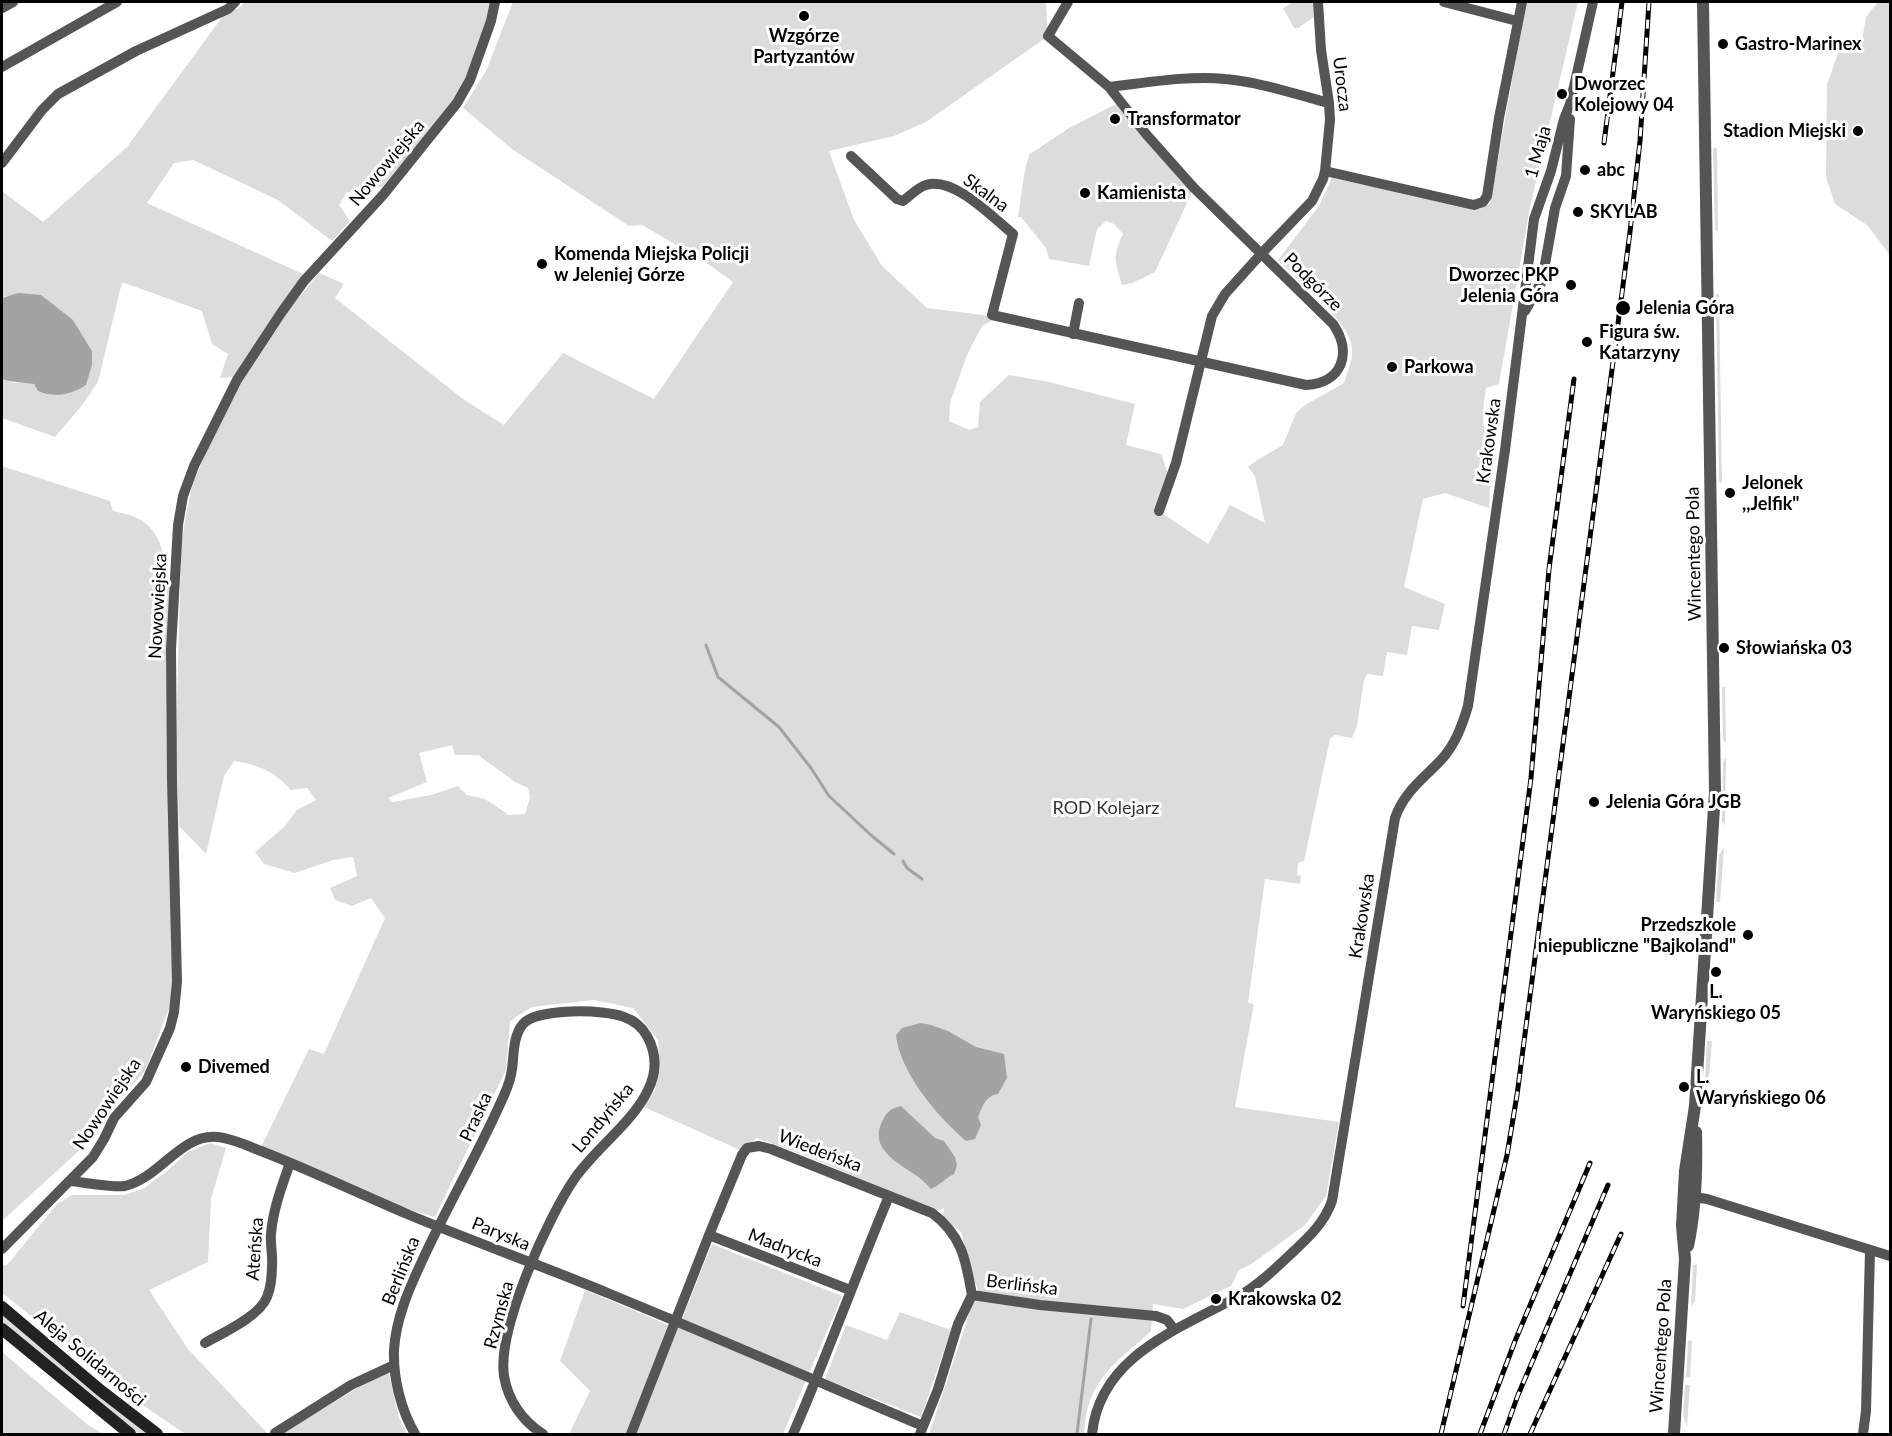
<!DOCTYPE html>
<meta charset="utf-8">
<style>
body{margin:0}
#map{position:relative;width:1892px;height:1436px;overflow:hidden;background:#fff;font-family:Lato,sans-serif}
canvas{display:block}
.frame{position:absolute;inset:0;border:3px solid #000;pointer-events:none}
</style>
<div id="map">
<canvas width="1892" height="1436"></canvas>
<div class="frame"></div>
</div>
<script>
const context = document.querySelector('canvas').getContext('2d');
context.lineJoin = 'round';
function paint(path, color) {
  context.fillStyle = color;
  context.fill(path, 'evenodd');
}
function trace(path, color, width, dash) {
  context.strokeStyle = color;
  context.lineWidth = width;
  context.lineCap = dash ? 'butt' : 'round';
  context.setLineDash(dash || []);
  context.stroke(path);
}
function write(font, color, halo, rows, align = 'center') {
  context.font = font + ' Lato,sans-serif';
  context.lineWidth = 6;
  context.setLineDash([]);
  context.textBaseline = 'middle';
  context.strokeStyle = halo;
  context.fillStyle = color;
  for (const [text, x, y, turn = 0] of rows) {
    context.save();
    context.translate(x, y);
    context.rotate((+turn || 0) * Math.PI / 180);
    context.textAlign = isNaN(turn) ? turn : align;
    if (halo) context.strokeText(text, 0, 0);
    context.fillText(text, 0, 0);
    context.restore();
  }
}
const green = new Path2D(`
 M 245,2 L 495,2 L 470,80 L 452,103 L 383,186 L 367,192 L 347,192 L 339,205 L 350,221 L 332,241 L 278,200 L 193,160 L 174,163 L 147,203 L 303,274 L 234,377 L 220,378 L 228,354 L 212,344 L 202,311 L 122,282 L 98,382 L 83,404 L 55,437 L 2,418 L 2,379 L 15,383 L 25,382 L 34,384 L 92,365 L 92,351 L 73,320 L 5,296 L 2,298 L 2,191 L 43,222 L 127,147 L 228,9 L 238,9 Z
 M 513,2 L 1046,2 L 1048,36 L 926,122 L 894,136 L 829,151 L 854,220 L 882,266 L 927,308 L 998,317 L 982,326 L 967,355 L 950,403 L 949,421 L 969,430 L 978,427 L 980,402 L 1009,375 L 1049,382 L 1135,404 L 1126,445 L 1161,454 L 1170,479 L 1159,511 L 1208,544 L 1230,505 L 1265,523 L 1255,476 L 1248,467 L 1257,460 L 1283,445 L 1296,413 L 1305,405 L 1344,383 C 1348,370 1355,356 1351,342 C 1344,318 1297,279 1278,260 L 1319,206 L 1332,178 L 1480,209 L 1490,204 L 1526,2 L 1578,2 L 1530,207 L 1499,384 L 1486,388 C 1483,408 1479,426 1492,444 L 1489,508 L 1445,493 L 1423,499 L 1404,587 L 1445,604 L 1439,630 L 1412,626 L 1407,655 L 1387,652 L 1383,676 L 1367,674 L 1364,680 L 1357,726 L 1352,738 L 1335,735 L 1330,739 L 1304,861 L 1298,863 L 1297,875 L 1301,876 L 1300,884 L 1265,879 L 1248,1003 L 1254,1004 L 1235,1107 L 1339,1122 L 1326,1196 L 1305,1225 L 1250,1265 L 1239,1270 L 1231,1286 L 1183,1309 L 1153,1304 L 1151,1331 C 1114,1365 1087,1379 1084,1434 L 929,1434 L 967,1321 L 969,1311 L 978,1289 L 972,1276 L 961,1232 L 943,1217 L 944,1208 L 937,1211 L 804,1155 L 757,1138 L 740,1150 L 644,1107 L 655,1090 L 660,1069 L 658,1040 L 633,1008 L 594,1000 L 532,1007 L 510,1021 L 506,1070 L 435,1217 L 393,1205 L 261,1147 L 309,1049 L 324,1054 L 385,918 L 371,898 L 352,906 L 335,900 L 330,888 L 357,876 L 353,857 L 333,860 L 295,873 L 264,864 L 255,852 L 284,827 L 297,810 L 316,800 L 307,788 L 291,790 C 274,771 259,765 234,761 L 224,776 L 206,854 L 179,826 L 176,738 L 181,553 L 184,526 L 192,486 L 209,445 L 253,361 L 286,313 L 319,273 L 344,284 L 335,298 L 463,399 L 504,425 L 563,353 L 654,399 L 733,282 L 705,262 L 642,225 L 629,226 L 512,149 L 463,108 L 486,71 ZM 452,745 L 455,755 L 478,755 L 515,782 L 528,788 L 530,797 L 525,814 L 509,815 L 485,799 L 467,795 L 458,786 L 431,795 L 393,802 L 388,798 L 427,782 L 419,753 Z
 M 1293,2 L 1313,2 L 1314,17 L 1298,28 L 1294,28 L 1283,8 Z
 M 1878,2 L 1890,2 L 1890,255 L 1867,225 L 1835,204 L 1826,177 L 1827,85 L 1838,53 L 1860,52 L 1866,17 Z
 M 1122,101 L 1194,188 L 1155,272 L 1132,283 L 1122,285 C 1115,261 1112,257 1123,234 L 1114,224 L 1106,221 L 1097,229 L 1089,266 L 1049,259 L 1046,248 L 1021,217 L 1018,217 C 1022,196 1022,174 1030,154 L 1069,128 Z
 M 1713,148 L 1717,148 L 1718,232 L 1715,229 Z
 M 1716,294 L 1719,294 L 1722,483 L 1719,482 Z
 M 2,466 L 110,501 L 113,511 C 120,513 128,514 135,517 C 169,531 167,579 171,610 L 174,983 L 170,1006 L 145,1071 L 124,1095 L 109,1107 L 94,1137 L 2,1221 Z
 M 1722,687 L 1725,687 L 1726,743 L 1723,740 Z
 M 1726,757 L 1725,826 L 1722,821 L 1723,762 Z
 M 1724,847 L 1720,902 L 1716,902 L 1719,855 Z
 M 1707,1041 L 1712,1041 L 1708,1088 L 1705,1079 Z
 M 210,1143 L 226,1148 L 211,1199 L 208,1262 L 149,1290 L 188,1349 L 268,1434 L 185,1434 L 147,1408 L 2,1293 L 2,1266 L 7,1265 L 57,1204 L 72,1195 L 124,1195 L 143,1189 L 168,1170 L 188,1152 Z
 M 712,1244 L 842,1296 L 783,1434 L 569,1434 L 590,1391 L 560,1361 L 585,1290 L 678,1329 Z
 M 1697,1264 L 1695,1302 L 1691,1306 L 1693,1265 Z
 M 900,1312 L 951,1330 L 921,1417 L 825,1379 L 846,1325 L 887,1340 Z
 M 2,1314 L 96,1394 L 148,1434 L 139,1434 L 93,1399 L 2,1322 Z
 M 1688,1340 L 1692,1341 L 1690,1377 L 1686,1377 Z
 M 2,1352 L 88,1425 L 103,1434 L 2,1434 Z
 M 388,1370 L 399,1418 L 407,1434 L 280,1434 Z
 M 1685,1385 L 1690,1385 L 1687,1427 L 1683,1415 Z`);
const water = new Path2D(`
 M 18,293 L 41,295 L 73,320 L 92,351 L 92,365 L 86,385 C 71,395 55,398 38,391 L 34,384 C 23,382 13,383 2,379 L 2,298 Z
 M 921,1023 L 931,1025 L 948,1031 L 976,1047 L 1004,1054 L 1007,1078 L 998,1094 C 985,1096 983,1106 978,1117 L 981,1125 L 975,1139 L 966,1141 C 938,1117 900,1073 896,1035 L 902,1028 Z
 M 901,1106 L 935,1138 L 944,1141 L 955,1157 L 957,1165 L 954,1174 C 945,1178 941,1185 931,1189 C 927,1185 923,1180 917,1176 C 900,1164 870,1150 881,1124 C 886,1113 889,1109 901,1106 Z`);
const stream = new Path2D(`
 M 706,645 L 718,677 L 779,727 L 811,768 L 829,796 L 872,836 L 894,854
 M 903,861 L 907,868 L 922,879
 M 1077,1434 L 1091,1319`);
const minor = new Path2D(`
 M 1444,2 L 1517,21
 M 2,8 L 13,2
 M 2,67 L 117,2
 M 1109,87 C 1145,83 1189,75 1225,79 C 1260,82 1295,94 1329,103
 M 851,156 L 897,199 L 903,201 C 910,196 918,187 926,185 C 954,176 993,218 1013,234 L 992,315 L 1306,385 C 1342,383 1353,353 1333,324 L 1194,188 L 1146,134 L 1109,87 L 1048,36 L 1068,2
 M 2,163 L 42,110 L 58,94 L 136,51 L 228,9 L 235,2
 M 1325,171 L 1474,205 L 1483,202 L 1487,196 L 1499,118 L 1522,2
 M 1525,311 L 1542,281 L 1555,208 L 1566,176 L 1570,119
 M 1073,334 L 1079,303
 M 1159,511 L 1176,463 L 1212,316 L 1225,294 L 1261,254 L 1312,201 L 1323,179 L 1325,171 L 1330,120 L 1329,103 L 1321,50 L 1318,2
 M 70,1181 C 82,1182 114,1188 125,1186 C 161,1177 180,1134 217,1137 C 232,1138 248,1146 261,1151 C 310,1170 358,1193 407,1214 C 474,1242 543,1266 610,1294 C 715,1337 819,1382 923,1426
 M 1690,1194 L 1694,1197 L 1707,1199 L 1890,1256
 M 709,1235 L 850,1290
 M 2,1249 L 93,1157 L 104,1139 L 114,1118 L 146,1082 L 170,1028 L 174,1012 L 177,982 L 172,779 L 171,649 L 178,525 L 183,496 L 194,466 L 237,380 L 281,313 L 304,281 L 383,195 L 457,103 L 470,80 L 491,21 L 495,2
 M 972,1295 L 1040,1305 L 1156,1316 L 1167,1320 L 1174,1329
 M 205,1343 C 222,1333 259,1317 267,1297 C 271,1287 272,1276 272,1266 C 273,1255 270,1244 271,1234 C 273,1209 282,1186 290,1163
 M 275,1433 L 351,1385 L 394,1365
 M 415,1434 C 401,1410 393,1378 394,1350 C 396,1318 409,1289 422,1261 C 448,1204 480,1151 505,1093 C 508,1086 511,1077 512,1069 C 514,1054 513,1036 523,1024 C 536,1008 605,1009 624,1017 C 633,1020 642,1027 647,1036 C 657,1054 657,1072 648,1090 C 634,1121 595,1149 575,1178 C 548,1217 497,1329 504,1376 C 508,1400 522,1421 543,1434
 M 631,1434 L 709,1235 L 742,1155 L 747,1148 L 759,1146 L 771,1149 L 932,1213 C 962,1235 966,1261 972,1295
 M 793,1434 C 827,1356 856,1275 889,1196
 M 920,1434 L 938,1389 L 958,1324 L 972,1295
 M 1092,1434 C 1100,1355 1180,1329 1241,1295 C 1261,1283 1277,1267 1294,1251 C 1310,1236 1324,1223 1332,1201 L 1395,818 C 1404,792 1423,779 1441,760 C 1455,745 1462,726 1468,706 L 1505,450 L 1534,219 L 1551,171 L 1564,119 L 1570,104 L 1593,2
 M 1863,1434 L 1866,1411 L 1870,1250`);
const tertiary = new Path2D(`
 M 1688,1246 C 1696,1209 1697,1170 1696,1132
 M 1674,1434 L 1685,1259 L 1682,1226 L 1685,1171 L 1695,1106 L 1715,792 L 1703,2`);
const secondary = new Path2D(`
 M 2,1307 L 100,1390 L 157,1434
 M 2,1329 L 130,1434`);
const rail = new Path2D(`
 M 1604,143 L 1622,2
 M 1463,1306 L 1531,778 L 1549,569 L 1574,379
 M 1441,1434 L 1507,1155 L 1517,1095 L 1630,232 L 1640,141 L 1649,2
 M 1480,1434 L 1515,1341 L 1590,1163
 M 1504,1434 L 1518,1395 L 1608,1185
 M 1530,1434 L 1621,1234`);
const markers = [
 [804,16,6,"#000"],
 [1723,44,6,"#000"],
 [1562,94,6,"#000"],
 [1115,119,6,"#000"],
 [1858,131,6,"#000"],
 [1585,170,6,"#000"],
 [1085,193,6,"#000"],
 [1578,212,6,"#000"],
 [542,264,6,"#000"],
 [1571,285,6,"#000"],
 [1623,308,8,"#000"],
 [1587,342,6,"#000"],
 [1392,367,6,"#000"],
 [1730,493,6,"#000"],
 [1724,648,6,"#000"],
 [1594,802,6,"#000"],
 [1748,935,6,"#000"],
 [1716,972,6,"#000"],
 [186,1067,6,"#000"],
 [1684,1087,6,"#000"],
 [1216,1299,6,"#000"]
];
const poiNames = [
 ["Wzgórze",804,36,"center"],
 ["Partyzantów",804,57,"center"],
 ["Gastro-Marinex",1735,44],
 ["Dworzec",1574,84],
 ["Kolejowy 04",1574,105],
 ["Transformator",1127,119],
 ["Stadion Miejski",1846,131,"right"],
 ["abc",1597,170],
 ["Kamienista",1097,193],
 ["SKYLAB",1590,212],
 ["Komenda Miejska Policji",554,254],
 ["w Jeleniej Górze",554,275],
 ["Dworzec PKP",1559,275,"right"],
 ["Jelenia Góra",1559,296,"right"],
 ["Jelenia Góra",1636,308],
 ["Figura św.",1599,332],
 ["Katarzyny",1599,353],
 ["Parkowa",1404,367],
 ["Jelonek",1742,483],
 [",,Jelfik\"",1742,504],
 ["Słowiańska 03",1736,648],
 ["Jelenia Góra JGB",1606,802],
 ["Przedszkole",1736,925,"right"],
 ["niepubliczne \"Bajkoland\"",1736,946,"right"],
 ["L.",1716,992,"center"],
 ["Waryńskiego 05",1716,1013,"center"],
 ["Divemed",198,1067],
 ["L.",1696,1077],
 ["Waryńskiego 06",1696,1098],
 ["Krakowska 02",1228,1299]
];
const streetNames = [
 ["Urocza",1342,84,83],
 ["1 Maja",1538,152,-74],
 ["Nowowiejska",387,163,-50],
 ["Skalna",986,193,36],
 ["Podgórze",1313,282,45],
 ["Krakowska",1489,441,-82],
 ["Wincentego Pola",1694,554,-91],
 ["Nowowiejska",158,606,-87],
 ["Krakowska",1362,916,-81],
 ["Nowowiejska",107,1104,-56],
 ["Praska",476,1117,-65],
 ["Londyńska",603,1118,-50],
 ["Wiedeńska",820,1151,21],
 ["Paryska",501,1234,22],
 ["Madrycka",785,1248,21],
 ["Ateńska",255,1249,-86],
 ["Berlińska",401,1271,-68],
 ["Berlińska",1022,1285,7],
 ["Rzymska",499,1315,-75],
 ["Wincentego Pola",1661,1346,-86],
 ["Aleja Solidarności",90,1358,40]
];
const parkNames = [
 ["ROD Kolejarz",1106,808]
];
paint(green, '#dcdcdc');
paint(water, '#a3a3a3');
trace(stream, '#a3a3a3', 3);
trace(minor, '#555', 10);
trace(tertiary, '#555', 12);
trace(secondary, '#222', 12);
trace(rail, '#000', 5);
trace(rail, '#fff', 3, [9]);
for (const [x, y, r, color] of markers) {
  const dot = new Path2D();
  dot.arc(x, y, r, 0, 2 * Math.PI);
  context.fillStyle = color;
  context.fill(dot);
  trace(dot, '#fff', 2);
}
write('bold 18px', '#000', '#fff', poiNames, 'left');
write('18px', '#000', '#fff', streetNames);
write('18px', '#333', '#fff', parkNames);
</script>
